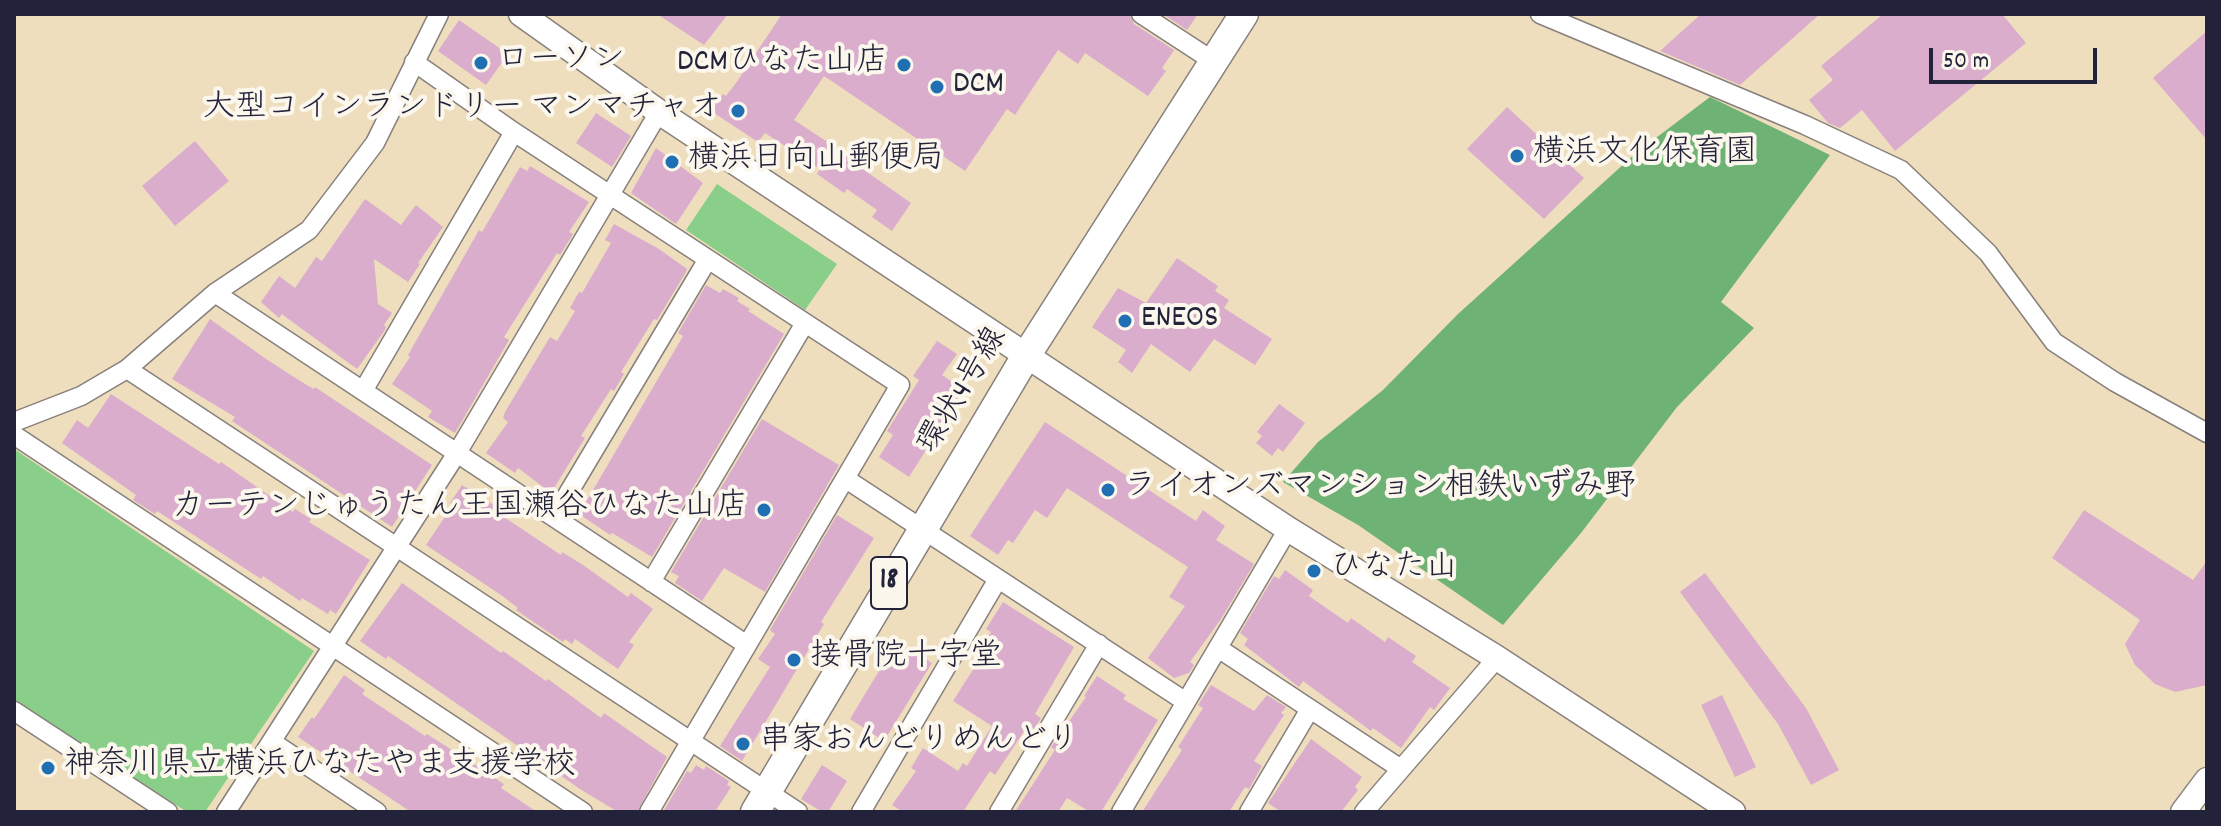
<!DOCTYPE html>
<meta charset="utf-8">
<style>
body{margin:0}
#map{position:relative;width:2221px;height:826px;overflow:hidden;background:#eedebd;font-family:Dekko,sans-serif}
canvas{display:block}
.frame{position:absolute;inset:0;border:16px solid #22223b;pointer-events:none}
.scale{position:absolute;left:1929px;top:48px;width:168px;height:36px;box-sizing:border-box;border:4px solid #22223b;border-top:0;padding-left:10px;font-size:24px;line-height:28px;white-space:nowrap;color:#22223b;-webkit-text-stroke:6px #fbf7ec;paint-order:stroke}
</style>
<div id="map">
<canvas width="2221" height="826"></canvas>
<div class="frame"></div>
<div class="scale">50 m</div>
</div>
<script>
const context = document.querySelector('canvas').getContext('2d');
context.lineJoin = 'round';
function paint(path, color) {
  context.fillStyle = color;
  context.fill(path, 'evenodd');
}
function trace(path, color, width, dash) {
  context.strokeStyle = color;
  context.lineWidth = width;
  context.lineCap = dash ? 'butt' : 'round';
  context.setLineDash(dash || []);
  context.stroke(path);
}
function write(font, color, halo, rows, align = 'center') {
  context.font = font + ' Dekko,"Klee One",sans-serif';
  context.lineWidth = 8;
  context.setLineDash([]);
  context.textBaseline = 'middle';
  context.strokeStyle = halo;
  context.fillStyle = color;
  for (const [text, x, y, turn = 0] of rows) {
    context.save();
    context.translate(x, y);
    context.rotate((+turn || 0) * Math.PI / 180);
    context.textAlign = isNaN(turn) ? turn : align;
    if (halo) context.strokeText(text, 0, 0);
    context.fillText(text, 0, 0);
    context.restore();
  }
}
const green = new Path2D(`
 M 717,184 L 837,264 L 805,310 L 686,230 Z
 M 14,449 L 314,651 L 205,812 L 187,812 L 14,700 Z`);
const forest = new Path2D(`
 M 1710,97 L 1830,155 L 1721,302 L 1754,328 L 1677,407 L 1581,533 L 1503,625 L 1358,525 L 1283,482 L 1318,442 L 1383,390 L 1458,314 L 1636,153 Z`);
const building = new Path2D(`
 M 657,14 L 728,14 L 704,45 Z
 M 782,14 L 1129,14 L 1134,24 L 1174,50 L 1162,68 L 1166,71 L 1148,96 L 1085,53 L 1078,64 L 1058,50 L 1015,115 L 1007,109 L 965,171 L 824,76 L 794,120 L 849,156 L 847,158 L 911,203 L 892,231 L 872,217 L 877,210 L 847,189 L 844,193 L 817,174 L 820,169 L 765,133 L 758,142 L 711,111 L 723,94 L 726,96 L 736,83 Z
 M 1163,14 L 1198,14 L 1187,30 Z
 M 1701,14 L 1820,14 L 1740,85 L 1660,51 Z
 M 1883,14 L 2002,14 L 2026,43 L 1895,151 L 1862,110 L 1840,128 L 1828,123 L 1809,100 L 1833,80 L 1821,66 Z
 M 459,20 L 508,54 L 486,85 L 438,51 Z
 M 2207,31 L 2207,140 L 2153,78 Z
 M 1507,107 L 1584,178 L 1544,219 L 1467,149 Z
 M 596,113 L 631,136 L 612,167 L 576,143 Z
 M 195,141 L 229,181 L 175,226 L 142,186 Z
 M 656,148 L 703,183 L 676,224 L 631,193 Z
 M 530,166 L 589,202 L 569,232 L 573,234 L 560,255 L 557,253 L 504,337 L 509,340 L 455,433 L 428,417 L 432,411 L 392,384 L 410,357 L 408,355 L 479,230 L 482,232 L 520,167 L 527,171 Z
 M 365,199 L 401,225 L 416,205 L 443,227 L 418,263 L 420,264 L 408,282 L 374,259 L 378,304 L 392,313 L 384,325 L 386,327 L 385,330 L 357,369 L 287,318 L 282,314 L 279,318 L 261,302 L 279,276 L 295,288 L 316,257 L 322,261 Z
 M 614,224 L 659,249 L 687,269 L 686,272 L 657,320 L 654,319 L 621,372 L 624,374 L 614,391 L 611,389 L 581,436 L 585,438 L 551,493 L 518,468 L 515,473 L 486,453 L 508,422 L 503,418 L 505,412 L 550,337 L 557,341 L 575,311 L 570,308 L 579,292 L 582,293 L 611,243 L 605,240 Z
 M 1177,258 L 1218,286 L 1215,291 L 1229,300 L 1224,308 L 1272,339 L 1255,365 L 1214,339 L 1190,372 L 1151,344 L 1132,373 L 1118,362 L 1126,350 L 1092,327 L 1118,288 L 1146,303 Z
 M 706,285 L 720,293 L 723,289 L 739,298 L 737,301 L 750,309 L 748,311 L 784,334 L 652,557 L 612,533 L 610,535 L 579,514 L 683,336 L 678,333 Z
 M 210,319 L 266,359 L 305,384 L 314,389 L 315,387 L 432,465 L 392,527 L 232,421 L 235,417 L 172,379 Z
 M 937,341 L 957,354 L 942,375 L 964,390 L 909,477 L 879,457 L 893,435 L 887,431 L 919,380 L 913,376 Z
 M 111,394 L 219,464 L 221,462 L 293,512 L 295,509 L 311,519 L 309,522 L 370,560 L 336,614 L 330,610 L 328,614 L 302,598 L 300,601 L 263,576 L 261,579 L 157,511 L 155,514 L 133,500 L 136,495 L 62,443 L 77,420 L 88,428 Z
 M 1279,404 L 1305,423 L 1283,452 L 1278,448 L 1272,456 L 1256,443 L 1262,436 L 1257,432 Z
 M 762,419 L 839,465 L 765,592 L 724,568 L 702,601 L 675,583 L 679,576 L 671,572 Z
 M 1045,422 L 1196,521 L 1203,510 L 1225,526 L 1216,540 L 1254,564 L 1221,619 L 1190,662 L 1194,665 L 1189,673 L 1174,678 L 1148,658 L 1185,606 L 1169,597 L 1188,567 L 1067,488 L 1047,518 L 1035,510 L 1013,543 L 1008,540 L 998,555 L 970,536 Z
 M 462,485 L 492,504 L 497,496 L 511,505 L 504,517 L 561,555 L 562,552 L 583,565 L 628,597 L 631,593 L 653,609 L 629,642 L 634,645 L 618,669 L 575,639 L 572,644 L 565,639 L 563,642 L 516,610 L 518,608 L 501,595 L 426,545 L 453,505 L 450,503 Z
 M 2084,510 L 2193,580 L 2207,561 L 2207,685 L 2175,692 L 2155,684 L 2135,665 L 2125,644 L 2140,620 L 2052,558 Z
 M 837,515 L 874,538 L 821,622 L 824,624 L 742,761 L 720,746 L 770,667 L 758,659 L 775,634 L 770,630 Z
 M 1285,570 L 1313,590 L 1309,596 L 1348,623 L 1351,618 L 1385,642 L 1388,637 L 1416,656 L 1412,662 L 1450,688 L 1434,710 L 1430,707 L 1401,748 L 1373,728 L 1371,731 L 1303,681 L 1299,687 L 1244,645 L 1248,639 L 1240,633 L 1274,576 L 1279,579 Z
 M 1705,573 L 1806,708 L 1839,770 L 1811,785 L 1778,724 L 1680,592 Z
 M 402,583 L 501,653 L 503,651 L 546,681 L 548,679 L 601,718 L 604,713 L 667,757 L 637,812 L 618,812 L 580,789 L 388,656 L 386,659 L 360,641 Z
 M 1003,602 L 1074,647 L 1035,714 L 1041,718 L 1031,734 L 1025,730 L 995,775 L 990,771 L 963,812 L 903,812 L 892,805 L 916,771 L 911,768 L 923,748 L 958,771 L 963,763 L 967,766 L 992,726 L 953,701 L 974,668 L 970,665 L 991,632 L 986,629 Z
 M 897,641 L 932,663 L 884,741 L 850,719 Z
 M 344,675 L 365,690 L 362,694 L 425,736 L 427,734 L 480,768 L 504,784 L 501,788 L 537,812 L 411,812 L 298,737 L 312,717 L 314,719 Z
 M 1097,676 L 1126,695 L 1123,699 L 1158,720 L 1101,812 L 1090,812 L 1067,798 L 1058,812 L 1015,812 L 1055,750 L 1051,747 L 1086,697 L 1084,696 Z
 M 1211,685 L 1254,711 L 1267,695 L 1286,707 L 1281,713 L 1284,715 L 1254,761 L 1262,766 L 1249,789 L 1245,787 L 1229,812 L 1142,812 L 1182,750 L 1178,747 L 1203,708 L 1198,705 Z
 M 1722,695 L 1756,767 L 1735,777 L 1701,705 Z
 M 1311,739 L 1362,777 L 1355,787 L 1358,790 L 1341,812 L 1281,812 L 1268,803 Z
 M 696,765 L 704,770 L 706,766 L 729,781 L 727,785 L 731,787 L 715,812 L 663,812 L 687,771 L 691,773 Z
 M 822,765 L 847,781 L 828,812 L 822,812 L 801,799 Z`);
const street = new Path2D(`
 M 1141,14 L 1213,61
 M 1540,14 L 1805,125 L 1901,170 L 1988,253 L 2054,342 L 2115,382 L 2207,433
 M 414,62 L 514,132 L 900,385 L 649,812
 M 215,293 L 747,645
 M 127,369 L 798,812
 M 363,391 L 514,132
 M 14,422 L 81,396 L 127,369 L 215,293 L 309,230 L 375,143 L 439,14
 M 14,435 L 583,812
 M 846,479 L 1186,702
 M 554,517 L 708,259
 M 651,582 L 805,323
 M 1218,648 L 1401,769
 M 14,711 L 168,812
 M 272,742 L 377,812
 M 226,812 L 457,453 L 659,112
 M 861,812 L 998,579
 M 999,812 L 1099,644
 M 1121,812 L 1288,529
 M 1249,812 L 1310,709
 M 1364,812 L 1497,658`);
const secondary = new Path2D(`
 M 521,14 L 659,112 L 1288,529 L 1497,658 L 1733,812
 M 2183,812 L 2207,780`);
const primary = new Path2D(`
 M 755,812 L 1026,356 L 1244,14`);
const markers = [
 [481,63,8,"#1f6fb2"],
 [904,65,8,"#1f6fb2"],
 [937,87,8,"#1f6fb2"],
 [738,111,8,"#1f6fb2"],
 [1517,156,8,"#1f6fb2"],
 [672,162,8,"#1f6fb2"],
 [1125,321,8,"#1f6fb2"],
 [1108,490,8,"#1f6fb2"],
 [764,510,8,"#1f6fb2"],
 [1314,571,8,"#1f6fb2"],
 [794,660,8,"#1f6fb2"],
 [743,744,8,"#1f6fb2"],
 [48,768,8,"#1f6fb2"]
];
const shields = [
 [889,583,36]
];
const shieldNames = [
 ["18",889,583]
];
const poiNames = [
 ["ローソン",497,63],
 ["DCMひなた山店",888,65,"right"],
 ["DCM",953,87],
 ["大型コインランドリー マンマチャオ",722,111,"right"],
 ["横浜文化保育園",1533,156],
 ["横浜日向山郵便局",688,162],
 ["ENEOS",1141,321],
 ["ライオンズマンション相鉄いずみ野",1124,490],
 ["カーテンじゅうたん王国瀬谷ひなた山店",748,510,"right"],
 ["ひなた山",1330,571],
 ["接骨院十字堂",810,660],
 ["串家おんどりめんどり",759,744],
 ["神奈川県立横浜ひなたやま支援学校",64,768]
];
const streetNames = [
 ["環状4号線",965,392,-59]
];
paint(green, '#8acf89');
paint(forest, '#6fb275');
paint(building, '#daadcd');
trace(street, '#88807c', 21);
trace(secondary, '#88807c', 27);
trace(primary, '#88807c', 31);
trace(street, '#fff', 18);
trace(secondary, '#fff', 24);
trace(primary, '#fff', 28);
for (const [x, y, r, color] of markers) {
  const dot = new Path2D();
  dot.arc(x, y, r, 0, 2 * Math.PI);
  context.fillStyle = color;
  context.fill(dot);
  trace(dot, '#fbf7ec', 3);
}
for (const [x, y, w] of shields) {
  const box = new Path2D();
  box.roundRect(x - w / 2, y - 26, w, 52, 6);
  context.fillStyle = '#fbf7ec';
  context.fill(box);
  trace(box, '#22223b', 2);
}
write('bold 30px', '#22223b', null, shieldNames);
write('32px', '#22223b', '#fbf7ec', poiNames, 'left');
write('32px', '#22223b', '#fbf7ec', streetNames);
</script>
